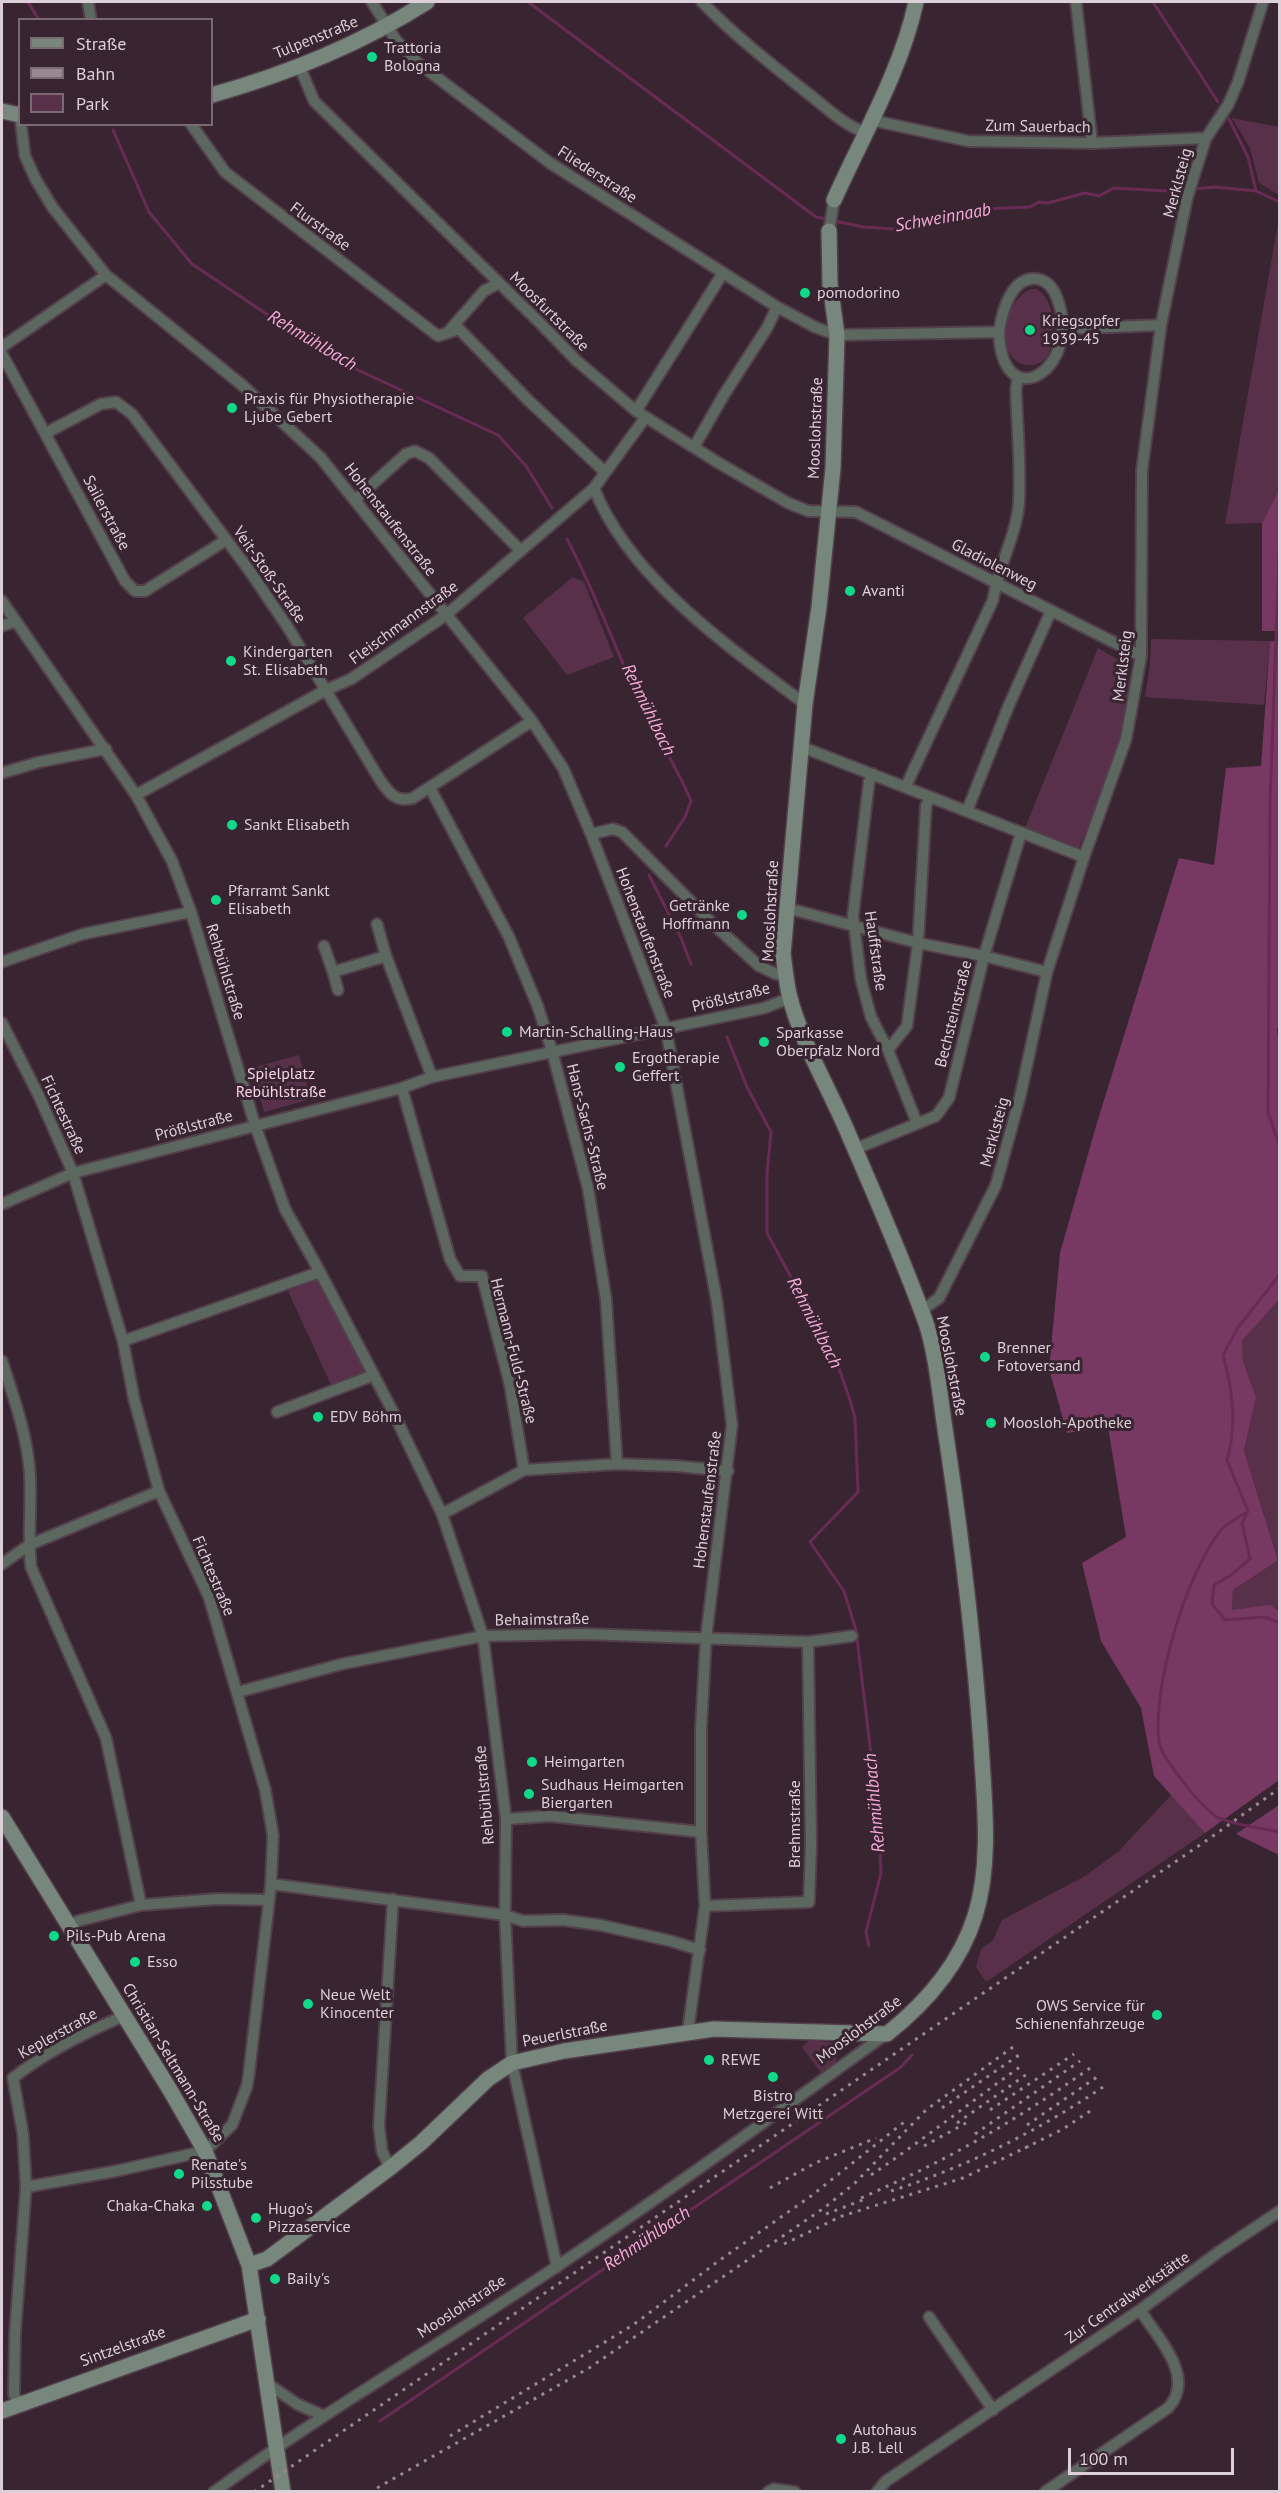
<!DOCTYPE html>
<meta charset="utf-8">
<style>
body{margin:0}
#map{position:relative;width:1281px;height:2493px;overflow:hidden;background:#392531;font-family:"PT Sans",sans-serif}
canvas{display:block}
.frame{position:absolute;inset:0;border:3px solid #ddcfd7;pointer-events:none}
.legend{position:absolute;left:18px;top:18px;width:195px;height:108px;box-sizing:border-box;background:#392531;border:2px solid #7b6973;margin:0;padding:8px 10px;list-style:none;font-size:18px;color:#ddcfd7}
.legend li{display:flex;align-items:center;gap:12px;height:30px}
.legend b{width:30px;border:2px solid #7b6973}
.scale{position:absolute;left:1068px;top:2448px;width:166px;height:27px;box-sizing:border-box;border:3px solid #ddcfd7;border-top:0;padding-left:8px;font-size:18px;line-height:21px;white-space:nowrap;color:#ddcfd7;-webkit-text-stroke:4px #392531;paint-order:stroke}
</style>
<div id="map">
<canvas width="1281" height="2493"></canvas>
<div class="frame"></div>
<ul class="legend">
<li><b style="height:8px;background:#77877d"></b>Straße</li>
<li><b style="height:8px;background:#998892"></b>Bahn</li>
<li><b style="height:16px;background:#59304a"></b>Park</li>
</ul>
<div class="scale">100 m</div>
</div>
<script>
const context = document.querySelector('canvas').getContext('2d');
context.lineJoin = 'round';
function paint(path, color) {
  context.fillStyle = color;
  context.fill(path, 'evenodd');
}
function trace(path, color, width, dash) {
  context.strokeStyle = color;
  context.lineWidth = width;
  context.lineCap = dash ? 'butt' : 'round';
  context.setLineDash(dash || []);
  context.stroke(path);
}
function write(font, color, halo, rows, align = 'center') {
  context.font = font + ' "PT Sans",sans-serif';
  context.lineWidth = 6;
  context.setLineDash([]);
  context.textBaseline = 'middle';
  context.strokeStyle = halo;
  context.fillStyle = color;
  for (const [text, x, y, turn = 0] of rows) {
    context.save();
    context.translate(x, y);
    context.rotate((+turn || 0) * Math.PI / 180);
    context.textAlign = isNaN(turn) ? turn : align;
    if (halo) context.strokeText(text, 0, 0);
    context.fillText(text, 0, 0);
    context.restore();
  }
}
const green = new Path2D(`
 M 1232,118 L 1279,127 L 1279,195 L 1259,183 L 1250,148 Z
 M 1279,218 L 1279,490 L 1262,523 L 1225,524 Z
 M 1031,289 L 1037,289 C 1050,298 1054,314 1053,330 C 1053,345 1050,363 1032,365 C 1028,365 1023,365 1019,363 C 994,346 1006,299 1031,289 Z
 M 573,577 L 584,582 L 614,657 L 567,675 L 523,618 Z
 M 1151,639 L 1270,641 L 1264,705 L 1145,697 L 1150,665 Z
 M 1098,648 L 1129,666 C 1136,717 1099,800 1079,848 L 1025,828 Z
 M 299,1055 L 311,1099 L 264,1112 L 252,1068 Z
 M 318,1278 L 366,1373 L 332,1387 L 288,1291 Z
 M 1279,1298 L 1279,1611 L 1270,1606 L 1232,1611 L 1233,1590 L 1278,1559 L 1244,1451 L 1256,1397 L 1243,1361 L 1242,1341 Z
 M 1172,1794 L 1205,1833 L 986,1982 L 976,1967 L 981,1949 L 993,1940 L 1002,1920 L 1085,1876 L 1118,1852 Z
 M 810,2040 L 832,2043 L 837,2050 L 836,2061 L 821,2073 L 802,2047 Z`);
const forest = new Path2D(`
 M 1279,490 L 1279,631 L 1262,631 L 1262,523 Z
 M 1270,641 L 1280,642 L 1280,1027 L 1277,1028 L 1280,1059 L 1280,1298 L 1242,1341 L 1243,1361 L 1256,1397 L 1244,1451 L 1278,1560 L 1233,1590 L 1232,1610 L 1270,1605 L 1279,1611 L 1279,1780 L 1205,1833 L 1154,1776 L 1141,1708 L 1101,1641 L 1082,1563 L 1126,1537 L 1108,1427 L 1067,1433 L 1049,1369 L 1060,1253 L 1096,1126 L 1179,858 L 1214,865 L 1226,768 L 1261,766 Z
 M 1279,1805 L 1279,1855 L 1236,1834 Z`);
const stream = new Path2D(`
 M 28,2 L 39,20
 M 528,2 L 816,217 L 863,227 L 895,229 L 930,219 L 965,216 L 983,209 L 1030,207 L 1039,202 L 1048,203 L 1085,193 L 1099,196 L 1114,188 L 1167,191 L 1215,187 L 1256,191 L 1280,202
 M 1153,2 L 1218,102
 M 1229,119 L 1248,157 L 1256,191
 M 113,130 L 149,212 L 192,264 L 332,358 L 498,435 L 526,466 L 552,508
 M 1280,532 L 1270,801 L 1268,1113 L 1280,1147
 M 567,539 C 594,590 613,643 637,695 C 653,732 676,764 691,801 L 685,817 L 666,846
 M 649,875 L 681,938 L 691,964
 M 727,1037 L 747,1087 L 771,1132 L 767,1174 L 767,1233 L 836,1360 L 849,1397 L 855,1418 L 858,1492 L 810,1542 L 844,1591 L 856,1630 L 878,1812 L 881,1873 L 866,1932 L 869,1946
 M 1280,1274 L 1237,1329 L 1223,1355 C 1233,1391 1237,1425 1227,1460 L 1248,1511 L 1242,1523 L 1250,1559 L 1231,1575 L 1214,1585 L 1212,1604 L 1225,1620 L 1265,1617 L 1280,1623
 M 1247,1512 C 1239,1517 1227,1523 1221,1530 C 1186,1574 1152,1687 1159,1742 C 1161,1757 1203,1809 1217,1817 C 1229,1824 1265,1829 1280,1832
 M 380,2421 L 901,2067 L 912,2055`);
const street = new Path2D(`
 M 88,2 L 91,20
 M 372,2 L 396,40 L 418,63 L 550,163 L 777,307 L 815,327 L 837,335 L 999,332 C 1002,420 1084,368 1057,298 C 1054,290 1048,281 1038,279 C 1011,275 1002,312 999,332
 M 702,2 C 736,37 776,68 815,99 C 829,110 847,127 865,132
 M 1076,2 L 1092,143
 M 299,65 L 314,101 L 542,325 L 577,361 L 636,411 L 717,462 L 788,503 L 808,511 L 856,512 L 1141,656
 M 871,120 L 968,141 L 1092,143 L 1206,138
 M 21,124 L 25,156 L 36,180 L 53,208 L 106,275 L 242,385 L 320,457 L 532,721 L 563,768 L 591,834 L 666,1029 L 717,1302 L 732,1425 L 706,1638 L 701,1728 L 701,1832 L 705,1906 L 688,2031
 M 191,124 L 225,172 L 438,336 L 459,329 L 529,401 L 605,472
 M 829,231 L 834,200
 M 1062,329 L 1161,325
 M 448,332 L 484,291 L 499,283
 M 2,347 L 106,275
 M 2,354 L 125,581 L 135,591 L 145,591 L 226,540
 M 636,411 L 723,273
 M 46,433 L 101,404 L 116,402 L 132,414 L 249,570 L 287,626 L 380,780 C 389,793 396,803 413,798 L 532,721
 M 694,447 L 725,393 L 767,328 L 777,307
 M 594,488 C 629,578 729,647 805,704
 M 355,500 L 406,454 L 415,451 L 429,458 L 521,551
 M 2,601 L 136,795 L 172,861 L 191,912 L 255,1125 L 285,1209 L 320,1272 L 393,1412 L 442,1514 L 483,1636 L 506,1819 L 505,1915 L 512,2063 L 557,2267
 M 2,626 L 16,621
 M 802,747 L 1084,857
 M 2,773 L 39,762 L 106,749
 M 873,774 L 869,782 L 853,916 L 861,980 L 871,1017 L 888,1050 L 917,1123
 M 906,786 L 993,600 C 998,566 1017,535 1019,501 C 1021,464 1017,426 1016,389 L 1018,377
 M 430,788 L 509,937 L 538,1007 L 552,1051 L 588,1188 L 606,1299 L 617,1464
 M 136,795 L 326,690 L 351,679 L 446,615 L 594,488 L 645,418
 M 967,811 L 1009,705 L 1051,611
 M 591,834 L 613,829 L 622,832 L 711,922 L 759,966 L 776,974 L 786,974
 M 787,908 L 918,943 L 984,956 L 1047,972
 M 377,924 L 386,956
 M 324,946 L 333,972 L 386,956 L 432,1077
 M 2,962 L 83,934 L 191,912
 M 333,972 L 338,990
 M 2,1023 L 39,1096 L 73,1173 L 123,1341 L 134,1399 L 159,1491 L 209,1597 L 265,1789 L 273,1835 L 271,1884 L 249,2073 L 247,2086 L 232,2125 L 205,2151 L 116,2171 L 26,2187
 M 888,1050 L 907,1026 L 918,943 L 926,806 L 930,797
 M 402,1088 L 450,1259 L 460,1276 L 482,1276 L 510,1385 L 524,1470
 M 855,1149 L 936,1116 L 949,1098 L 984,956 L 1021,833
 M 2,1204 L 73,1173 L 402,1088 L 432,1077 L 764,1008 L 790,998
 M 921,1311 L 939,1298 L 996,1185 L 1020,1097 L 1047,972 L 1084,857 L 1126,739 L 1141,656 L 1142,470 L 1161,325 L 1187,198 L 1206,138 L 1228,105 L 1238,82 L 1263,2
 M 123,1341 L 320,1272
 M 2,1361 C 13,1395 25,1429 29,1464 C 33,1498 27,1533 31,1567 L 106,1738 L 141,1905
 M 277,1412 L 374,1375
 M 442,1514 L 524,1470 L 617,1464 L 676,1466 L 728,1471
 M 2,1564 L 29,1545 L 159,1491
 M 238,1692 L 342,1664 L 483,1636 L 584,1634 L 808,1642 L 852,1636
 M 506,1819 L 550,1816 L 701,1832
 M 271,1884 L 505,1915 L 523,1921 L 563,1920 L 600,1925 L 671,1941 L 700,1950
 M 705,1906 L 809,1902 L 811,1845 L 808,1642
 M 69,1927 L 78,1921 L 141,1905 L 217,1899 L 269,1900
 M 390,2168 L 382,2151 L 379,2126 L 393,1899
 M 929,2317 L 993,2410
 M 267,2383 L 297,2404 L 324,2416
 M 18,2405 L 14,2394 L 15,2334 L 26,2187 L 23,2134 L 13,2078 C 46,2052 86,2032 124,2016
 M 214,2492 C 324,2411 443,2343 556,2267 C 668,2192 777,2113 886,2034
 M 768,2492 L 774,2489 L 795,2492
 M 877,2492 L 886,2481 L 1140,2310 L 1220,2251 L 1280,2211
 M 1045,2492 L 1168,2408 C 1197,2377 1157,2337 1140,2310`);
const secondary = new Path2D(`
 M 212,95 C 287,74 361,44 427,2
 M 2,111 L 20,115
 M 834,200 C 863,135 901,71 916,2
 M 2,1817 L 170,2090 L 205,2151 L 249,2265 L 283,2492
 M 249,2265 L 267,2259 L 390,2168 L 421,2143 L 488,2079 L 512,2063 L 564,2051 L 714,2029 L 887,2034 C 926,2003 960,1964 975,1916 C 992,1862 984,1800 981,1744 C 974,1643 962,1542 947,1442 C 941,1406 937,1356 926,1323 C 902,1256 873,1191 845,1126 C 826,1083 800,1039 789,994 C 786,981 785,967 783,954 L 805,704 L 819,607 L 833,468 L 837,335 L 830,284 L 829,231
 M 2,2411 L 258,2319`);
const rail = new Path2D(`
 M 942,2108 L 1019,2055
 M 990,2110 L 1074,2054
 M 957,2123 L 1030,2072
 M 1027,2125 L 1097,2077
 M 975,2134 L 1080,2061
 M 924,2146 L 966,2123
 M 1025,2148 L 1063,2129 L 1093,2109
 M 871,2175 C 923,2140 973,2100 1024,2064
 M 770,2188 L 815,2163 L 876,2138
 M 891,2191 C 966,2167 1038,2131 1103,2087
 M 861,2198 C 946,2161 1014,2122 1090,2068
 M 826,2214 L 868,2198
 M 784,2244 L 842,2216 L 963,2178 L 1031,2145
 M 450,2436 L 633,2325 L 720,2260 L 811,2196 L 908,2119
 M 377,2488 L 589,2368 L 824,2208 L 855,2183 L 926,2110 L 1013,2047
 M 254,2492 L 1213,1836 L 1280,1788`);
const markers = [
 [372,57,6,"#10d98a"],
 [805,293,6,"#10d98a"],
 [1030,330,6,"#10d98a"],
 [232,408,6,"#10d98a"],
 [850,591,6,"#10d98a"],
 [231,661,6,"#10d98a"],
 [232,825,6,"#10d98a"],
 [216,900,6,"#10d98a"],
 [742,915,6,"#10d98a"],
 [507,1032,6,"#10d98a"],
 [764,1042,6,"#10d98a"],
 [620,1067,6,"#10d98a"],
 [985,1357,6,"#10d98a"],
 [318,1417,6,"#10d98a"],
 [991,1423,6,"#10d98a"],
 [532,1762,6,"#10d98a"],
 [529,1794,6,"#10d98a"],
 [54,1936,6,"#10d98a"],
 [135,1962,6,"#10d98a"],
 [308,2004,6,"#10d98a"],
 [1157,2015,6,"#10d98a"],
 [709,2060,6,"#10d98a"],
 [773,2077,6,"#10d98a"],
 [179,2174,6,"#10d98a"],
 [207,2206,6,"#10d98a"],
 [256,2218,6,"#10d98a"],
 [275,2279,6,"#10d98a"],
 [841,2439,6,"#10d98a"]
];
const streetNames = [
 ["Tulpenstraße",316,38,-22],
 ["Zum Sauerbach",1038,127,1],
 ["Fliederstraße",597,175,33],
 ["Merklsteig",1178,183,-75],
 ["Flurstraße",320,227,36],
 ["Moosfurtstraße",549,312,45],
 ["Mooslohstraße",816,428,-88],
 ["Sailerstraße",106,513,62],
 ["Hohenstaufenstraße",390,520,52],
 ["Gladiolenweg",994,565,27],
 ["Veit-Stoß-Straße",269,575,55],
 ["Fleischmannstraße",404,623,-36],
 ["Merklsteig",1123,666,-83],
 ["Mooslohstraße",771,911,-87],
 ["Hohenstaufenstraße",645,933,69],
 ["Hauffstraße",875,951,82],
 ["Rehbühlstraße",225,972,73],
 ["Prößlstraße",731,998,-14],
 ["Bechsteinstraße",954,1014,-76],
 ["Fichtestraße",63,1115,65],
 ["Prößlstraße",194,1126,-15],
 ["Hans-Sachs-Straße",587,1127,76],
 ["Merklsteig",995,1132,-75],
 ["Hermann-Fuld-Straße",513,1351,76],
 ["Mooslohstraße",951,1366,79],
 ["Hohenstaufenstraße",708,1500,-83],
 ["Fichtestraße",213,1576,67],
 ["Behaimstraße",542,1620,-1],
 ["Rehbühlstraße",485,1795,-95],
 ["Brehmstraße",795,1824,-90],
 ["Mooslohstraße",859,2030,-37],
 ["Keplerstraße",58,2034,-29],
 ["Peuerlstraße",565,2034,-11],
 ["Christian-Seltmann-Straße",173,2063,59],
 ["Zur Centralwerkstätte",1128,2298,-35],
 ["Mooslohstraße",462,2307,-33],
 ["Sintzelstraße",123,2347,-20]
];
const poiNames = [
 ["Trattoria",384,48],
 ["Bologna",384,66],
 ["pomodorino",817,293],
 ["Kriegsopfer",1042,321],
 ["1939-45",1042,339],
 ["Praxis für Physiotherapie",244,399],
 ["Ljube Gebert",244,417],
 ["Avanti",862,591],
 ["Kindergarten",243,652],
 ["St. Elisabeth",243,670],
 ["Sankt Elisabeth",244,825],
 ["Pfarramt Sankt",228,891],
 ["Elisabeth",228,909],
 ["Getränke",730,906,"right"],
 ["Hoffmann",730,924,"right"],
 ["Martin-Schalling-Haus",519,1032],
 ["Sparkasse",776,1033],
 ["Oberpfalz Nord",776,1051],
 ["Ergotherapie",632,1058],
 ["Geffert",632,1076],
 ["Brenner",997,1348],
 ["Fotoversand",997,1366],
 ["EDV Böhm",330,1417],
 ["Moosloh-Apotheke",1003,1423],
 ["Heimgarten",544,1762],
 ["Sudhaus Heimgarten",541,1785],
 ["Biergarten",541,1803],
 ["Pils-Pub Arena",66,1936],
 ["Esso",147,1962],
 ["Neue Welt",320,1995],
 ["Kinocenter",320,2013],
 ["OWS Service für",1145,2006,"right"],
 ["Schienenfahrzeuge",1145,2024,"right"],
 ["REWE",721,2060],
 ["Bistro",773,2096,"center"],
 ["Metzgerei Witt",773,2114,"center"],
 ["Renate's",191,2165],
 ["Pilsstube",191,2183],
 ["Chaka-Chaka",195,2206,"right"],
 ["Hugo's",268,2209],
 ["Pizzaservice",268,2227],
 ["Baily's",287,2279],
 ["Autohaus",853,2430],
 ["J.B. Lell",853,2448]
];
const parkNames = [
 ["Spielplatz",281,1074],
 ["Rebühlstraße",281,1092]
];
const waterNames = [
 ["Schweinnaab",943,218,-10],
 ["Rehmühlbach",312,341,31],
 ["Rehmühlbach",648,710,64],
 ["Rehmühlbach",814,1323,63],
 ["Rehmühlbach",875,1803,-95],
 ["Rehmühlbach",647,2239,-34]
];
paint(green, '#59304a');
paint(forest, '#773861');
trace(stream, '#692b54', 3);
trace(street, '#53404c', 14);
trace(secondary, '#53404c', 18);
trace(street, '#5c6760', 10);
trace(secondary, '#77877d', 15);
trace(rail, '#998892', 3, [3, 6]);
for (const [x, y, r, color] of markers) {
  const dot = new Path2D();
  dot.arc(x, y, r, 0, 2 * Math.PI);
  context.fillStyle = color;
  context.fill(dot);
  trace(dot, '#392531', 2);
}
write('16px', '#ddcfd7', '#392531', streetNames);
write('16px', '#ddcfd7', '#392531', poiNames, 'left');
write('16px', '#fad2e9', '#392531', parkNames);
write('italic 18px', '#f7aad9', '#392531', waterNames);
</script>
